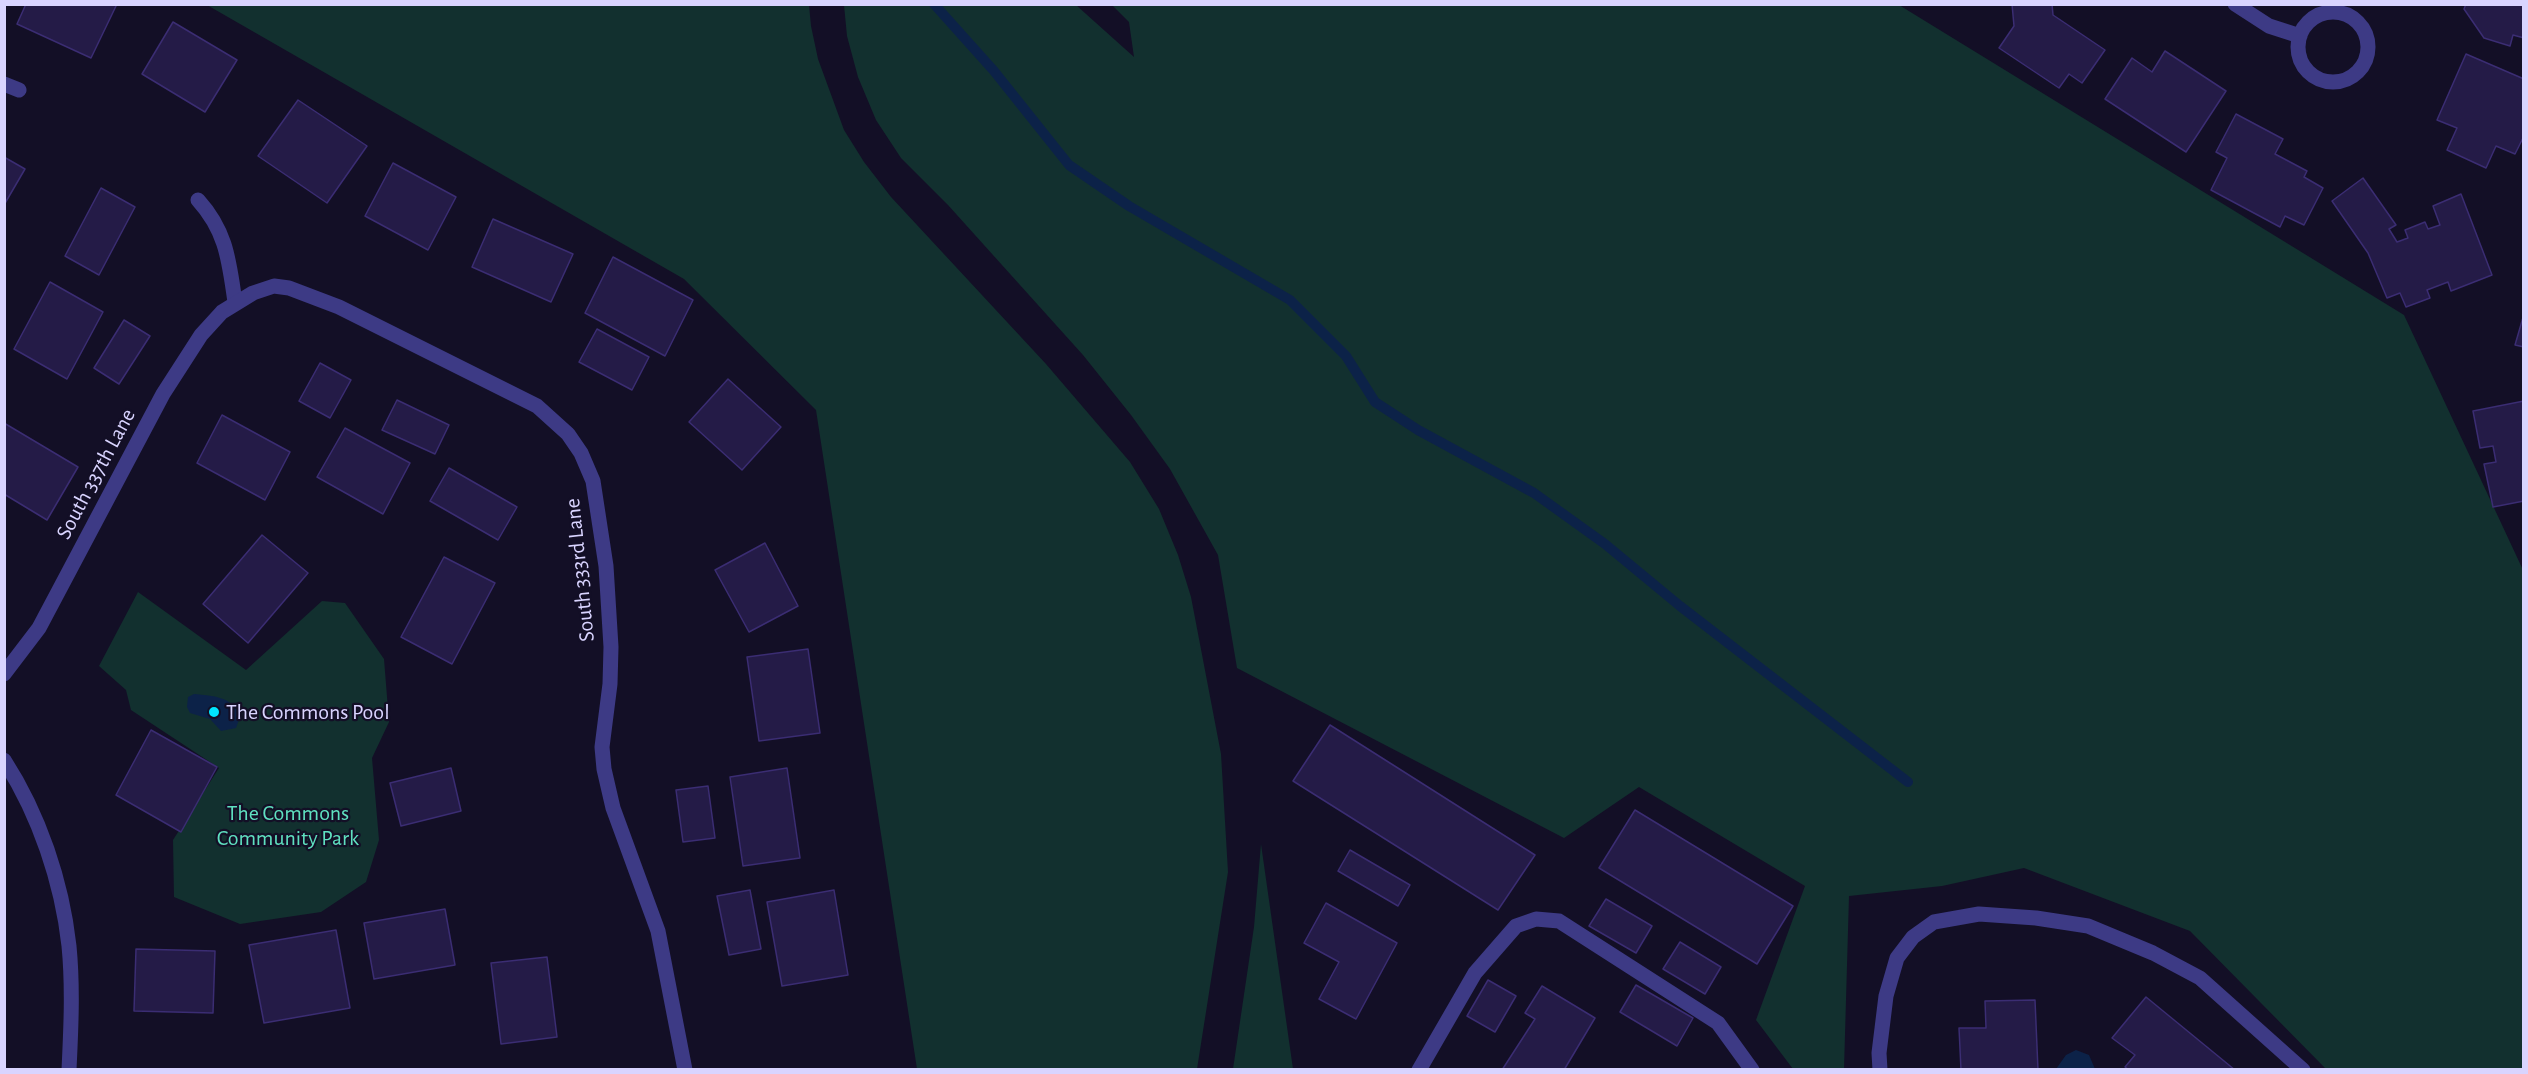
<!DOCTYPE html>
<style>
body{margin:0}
#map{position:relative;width:2528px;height:1074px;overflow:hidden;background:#130f26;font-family:"Alegreya Sans",sans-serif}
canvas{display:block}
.frame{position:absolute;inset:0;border:6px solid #d9d4ff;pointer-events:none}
</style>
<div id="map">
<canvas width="2528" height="1074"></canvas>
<div class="frame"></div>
</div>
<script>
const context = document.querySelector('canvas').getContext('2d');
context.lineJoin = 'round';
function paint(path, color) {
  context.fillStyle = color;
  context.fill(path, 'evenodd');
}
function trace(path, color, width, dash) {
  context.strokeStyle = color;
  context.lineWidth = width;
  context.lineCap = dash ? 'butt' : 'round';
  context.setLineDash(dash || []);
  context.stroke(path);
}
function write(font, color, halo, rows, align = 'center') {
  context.font = font + ' "Alegreya Sans",sans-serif';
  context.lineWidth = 4.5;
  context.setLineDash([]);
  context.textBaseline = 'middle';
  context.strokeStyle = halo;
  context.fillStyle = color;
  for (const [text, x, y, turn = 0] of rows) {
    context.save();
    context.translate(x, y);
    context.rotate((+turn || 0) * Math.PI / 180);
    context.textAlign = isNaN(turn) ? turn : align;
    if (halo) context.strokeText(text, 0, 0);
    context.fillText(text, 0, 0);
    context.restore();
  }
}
const green = new Path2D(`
 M 207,5 L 809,5 L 811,26 L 818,59 L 844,130 L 864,162 L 891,197 L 1046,364 L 1130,462 L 1159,509 L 1178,555 L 1191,597 L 1221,754 L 1228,872 L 1197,1069 L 917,1069 L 816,410 L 684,279 Z
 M 844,5 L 1076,5 L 1134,57 L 1129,22 L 1112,5 L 1899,5 L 2404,315 L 2523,570 L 2523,1069 L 2326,1069 L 2190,931 L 2024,868 L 1942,886 L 1849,896 L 1844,1069 L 1793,1069 L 1756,1020 L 1805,886 L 1639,787 L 1564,838 L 1237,668 L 1218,555 L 1170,469 L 1131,415 L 1083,355 L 948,205 L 901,158 L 876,120 L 858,77 L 847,36 Z
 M 138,592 L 246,670 L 322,601 L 345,603 L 384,659 L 389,722 L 372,758 L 379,840 L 366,882 L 321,912 L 240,924 L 174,897 L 173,840 L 219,768 L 131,710 L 126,690 L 99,666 Z
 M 1261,844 L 1293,1069 L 1233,1069 L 1254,927 Z`);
const water = new Path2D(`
 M 194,694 C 213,696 233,696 240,717 L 236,728 L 221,731 L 210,719 L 190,713 L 187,707 L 188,697 Z
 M 2076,1050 L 2089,1055 L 2095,1069 L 2056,1069 L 2066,1055 Z`);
const stream = new Path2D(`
 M 934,4 L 994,71 L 1069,165 L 1129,206 L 1290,300 L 1346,356 L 1375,402 L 1418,430 L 1534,493 L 1605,544 L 1680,606 L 1908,782`);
const building = new Path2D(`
 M 26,4 L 117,4 L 91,58 L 17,24 Z
 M 2012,4 L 2052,4 L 2053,15 L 2105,50 L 2082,83 L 2069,74 L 2059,88 L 1999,48 L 2014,26 Z
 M 2466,4 L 2524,4 L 2524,38 L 2513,35 L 2510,46 L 2484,38 L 2464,9 Z
 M 173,22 L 237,60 L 205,112 L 142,74 Z
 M 2165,51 L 2226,91 L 2186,152 L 2105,99 L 2132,58 L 2152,72 Z
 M 2466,54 L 2524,79 L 2524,136 L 2515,154 L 2496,146 L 2486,168 L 2447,150 L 2457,128 L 2437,120 Z
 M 298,100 L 367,146 L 327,203 L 258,156 Z
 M 2236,114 L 2283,139 L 2275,154 L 2307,171 L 2304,177 L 2323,188 L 2304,225 L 2285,216 L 2280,227 L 2211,190 L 2227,158 L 2216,152 Z
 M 4,157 L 25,169 L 4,205 Z
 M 393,163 L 456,197 L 428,250 L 365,216 Z
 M 2363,178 L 2396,225 L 2389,229 L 2397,242 L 2408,238 L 2405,230 L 2425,222 L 2428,229 L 2440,225 L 2433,206 L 2461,194 L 2492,275 L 2451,291 L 2448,282 L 2427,290 L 2430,298 L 2406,307 L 2400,293 L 2387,298 L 2368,253 L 2332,201 Z
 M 101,188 L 135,207 L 99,275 L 65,256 Z
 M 493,219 L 573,254 L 551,302 L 472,267 Z
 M 613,257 L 693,300 L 665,356 L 585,313 Z
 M 50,282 L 103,312 L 67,379 L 14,349 Z
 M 2524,314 L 2524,347 L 2515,345 Z
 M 124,320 L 150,336 L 119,384 L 94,368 Z
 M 597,329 L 649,357 L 632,390 L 579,362 Z
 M 320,363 L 351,380 L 330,418 L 299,401 Z
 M 728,379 L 781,427 L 742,470 L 689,422 Z
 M 397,400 L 449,425 L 435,454 L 382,430 Z
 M 2524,401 L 2524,501 L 2493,507 L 2484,464 L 2496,462 L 2493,446 L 2480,448 L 2473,411 Z
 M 222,415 L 290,452 L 265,500 L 197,463 Z
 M 4,423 L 78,467 L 47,520 L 4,494 Z
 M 345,428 L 410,463 L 383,514 L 317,477 Z
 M 449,468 L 517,507 L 498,540 L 430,501 Z
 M 262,535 L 308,573 L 248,643 L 203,604 Z
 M 765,543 L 798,606 L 749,632 L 715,570 Z
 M 444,557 L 495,583 L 452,664 L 401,637 Z
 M 808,649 L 820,733 L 759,741 L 747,657 Z
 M 1330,725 L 1535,855 L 1498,910 L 1293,781 Z
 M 151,730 L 217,767 L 181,832 L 116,795 Z
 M 451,768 L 461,811 L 401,826 L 390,783 Z
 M 787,768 L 800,858 L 743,866 L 730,777 Z
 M 708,786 L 715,838 L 683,842 L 676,790 Z
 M 1635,810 L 1793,906 L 1757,964 L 1599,868 Z
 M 1350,850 L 1410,885 L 1398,906 L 1338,871 Z
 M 750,890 L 761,949 L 729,955 L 717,896 Z
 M 834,890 L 848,975 L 782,986 L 767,902 Z
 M 1606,899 L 1652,926 L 1636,953 L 1589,926 Z
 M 1326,903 L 1397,943 L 1356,1019 L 1319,999 L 1339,962 L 1304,943 Z
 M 445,909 L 455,965 L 374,979 L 364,923 Z
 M 336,930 L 350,1008 L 264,1023 L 249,945 Z
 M 1680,942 L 1721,967 L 1705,994 L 1663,969 Z
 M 136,949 L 215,951 L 213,1013 L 134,1011 Z
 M 547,957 L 557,1037 L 501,1044 L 491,963 Z
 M 1488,980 L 1516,996 L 1495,1032 L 1467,1016 Z
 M 1636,985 L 1693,1018 L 1677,1046 L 1620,1012 Z
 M 1542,986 L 1595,1018 L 1564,1070 L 1502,1070 L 1535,1019 L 1525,1013 Z
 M 2146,997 L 2235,1070 L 2129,1070 L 2125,1067 L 2135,1055 L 2112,1038 Z
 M 2035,1000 L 2038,1070 L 1961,1070 L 1959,1028 L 1986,1028 L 1985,1001 Z`);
const lane = new Path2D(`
 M 4,84 L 19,90
 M 198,200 C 227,232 229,262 235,302`);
const street = new Path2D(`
 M 2235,4 L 2269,26 L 2300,36
 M2298 47a35 35 0 1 1 70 0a35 35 0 1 1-70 0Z
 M 4,674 L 39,628 L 163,394 L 201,335 L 222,312 L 253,293 L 274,286 L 289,288 L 339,307 L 537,406 L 568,434 L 581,453 L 593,481 L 606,566 L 611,647 L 610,684 L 602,747 L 604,769 L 613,808 L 658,931 L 685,1070
 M 4,760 C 39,814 62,882 69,946 C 73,987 71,1028 69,1070
 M 1419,1070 L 1475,973 L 1516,926 L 1536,919 L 1559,921 L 1718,1023 L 1752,1070
 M 1880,1070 L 1879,1053 L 1886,996 L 1897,958 L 1913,937 L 1934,922 L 1979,914 L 2036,918 L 2088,926 L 2153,953 L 2200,978 L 2303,1070`);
const markers = [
 [214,712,6,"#00e5ff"]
];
const streetNames = [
 ["South 337th Lane",96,474,-62],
 ["South 333rd Lane",580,570,-96]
];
const poiNames = [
 ["The Commons Pool",226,712]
];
const parkNames = [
 ["The Commons",288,813],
 ["Community Park",288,838]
];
paint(green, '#12302f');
paint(water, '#0c2248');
trace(stream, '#0c2248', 10);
paint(building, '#241b47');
trace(building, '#3b2d73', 1.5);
trace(lane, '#3d3a85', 15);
trace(street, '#3d3a85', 15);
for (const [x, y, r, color] of markers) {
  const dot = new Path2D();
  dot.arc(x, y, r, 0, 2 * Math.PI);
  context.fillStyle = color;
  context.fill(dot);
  trace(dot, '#130f26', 2);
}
write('22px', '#d9d4ff', '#130f26', streetNames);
write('22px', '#d9d4ff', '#130f26', poiNames, 'left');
write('22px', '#5fe0c0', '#130f26', parkNames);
</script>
